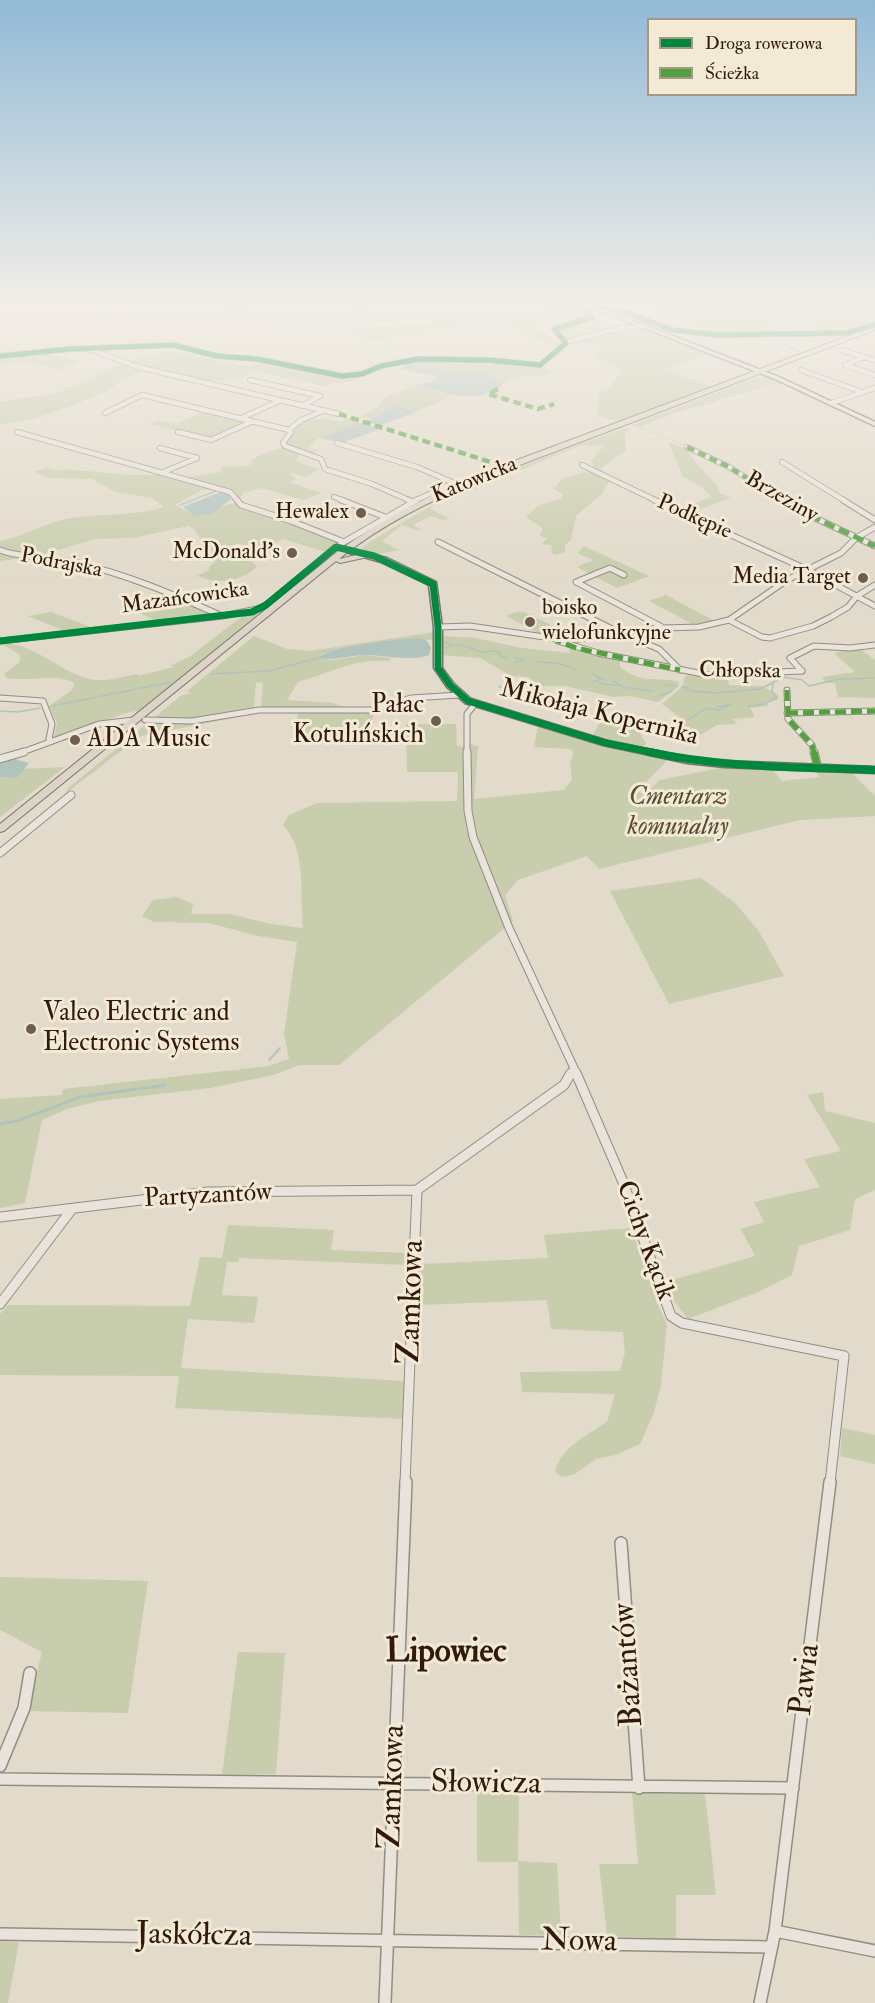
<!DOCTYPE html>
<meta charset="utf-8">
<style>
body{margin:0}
#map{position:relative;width:875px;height:2003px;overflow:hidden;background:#e2daca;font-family:"IM FELL Double Pica",serif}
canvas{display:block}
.legend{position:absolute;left:647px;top:18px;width:210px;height:78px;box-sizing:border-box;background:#f3ead5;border:2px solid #a59784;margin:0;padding:8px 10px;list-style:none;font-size:18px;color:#311a0b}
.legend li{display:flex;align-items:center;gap:12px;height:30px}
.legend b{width:30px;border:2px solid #a59784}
</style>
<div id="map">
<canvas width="875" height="2003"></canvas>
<ul class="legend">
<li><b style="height:8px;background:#00873e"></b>Droga rowerowa</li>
<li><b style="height:8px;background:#52a13e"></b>Ścieżka</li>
</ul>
</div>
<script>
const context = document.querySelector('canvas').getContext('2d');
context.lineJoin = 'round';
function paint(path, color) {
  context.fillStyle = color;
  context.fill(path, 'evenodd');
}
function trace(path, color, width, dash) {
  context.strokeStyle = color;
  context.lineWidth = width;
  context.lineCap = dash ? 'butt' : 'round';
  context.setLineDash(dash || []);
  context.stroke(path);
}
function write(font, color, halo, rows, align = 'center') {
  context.font = font + ' "IM FELL Double Pica",serif';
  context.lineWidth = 6;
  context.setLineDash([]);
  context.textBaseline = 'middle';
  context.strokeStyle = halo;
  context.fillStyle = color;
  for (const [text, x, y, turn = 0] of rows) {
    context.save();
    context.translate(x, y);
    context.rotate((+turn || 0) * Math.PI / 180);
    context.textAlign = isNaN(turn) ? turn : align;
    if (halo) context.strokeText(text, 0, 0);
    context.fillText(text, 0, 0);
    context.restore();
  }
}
const green = new Path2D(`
 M 99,302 L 229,310 L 225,304 L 236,302 L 250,311 L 311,315 L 324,315 L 361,306 L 394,314 C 296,323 197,310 99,302 Z
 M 540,302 L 575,302 L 586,307 L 583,310 L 559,316 L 534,304 Z
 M 694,302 L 854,302 L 855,305 L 875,308 L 875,323 L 852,332 L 815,330 L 811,324 L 767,326 L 774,333 L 706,332 L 639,303 Z
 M 507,308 L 539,323 L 537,324 L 543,327 L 533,329 L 562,344 L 557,348 L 494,320 L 364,342 L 362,335 L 350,328 L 429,322 Z
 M 594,318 L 619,327 L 567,341 L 556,329 Z
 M 640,329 L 707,355 L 664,369 L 713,387 L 619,422 L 598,416 L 599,397 L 596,393 L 607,390 L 623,371 L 592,354 L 608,350 L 595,345 L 569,343 Z
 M 166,352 C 175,353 185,353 194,355 C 220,360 241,371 267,362 L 330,376 L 376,371 L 349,382 L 330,384 L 328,387 L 254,371 L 242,378 L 210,383 L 148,370 L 120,381 L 109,390 L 72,406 L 33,419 L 0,425 L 0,402 L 57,393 L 133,359 Z
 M 0,353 L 45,353 L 79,361 L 60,370 L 22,361 L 0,366 Z
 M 420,360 C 444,361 538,358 551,372 L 542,376 L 539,374 L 508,380 L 502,385 L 501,382 L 489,378 L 491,375 L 449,372 Z
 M 766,377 L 777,379 L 875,427 L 779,383 L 671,414 L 640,427 L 695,449 L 631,425 L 756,378 Z
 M 416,385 L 452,396 L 416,412 L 392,404 L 373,418 L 359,418 L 379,406 L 382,399 Z
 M 204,411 L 247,422 L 211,439 L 150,424 L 159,420 L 176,424 Z
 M 350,418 L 361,423 L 323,437 L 344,442 L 378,428 L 381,429 C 356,438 344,446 318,438 L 307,449 L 316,450 L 314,453 L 318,454 L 316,455 L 303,451 L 295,461 L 319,469 L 306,477 L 292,473 L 289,475 L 297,478 L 289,482 L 322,493 L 303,500 L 261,488 L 243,493 L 239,500 L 236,495 L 183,478 L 221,472 L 220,468 C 231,464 242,469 252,464 L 252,460 L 260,455 L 285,446 C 288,440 291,430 297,425 C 307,416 329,419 340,422 Z
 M 622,429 L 631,429 L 625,433 L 626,450 L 602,468 L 602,473 L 610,480 L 602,494 L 576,516 L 571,540 L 565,545 L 565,552 L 557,555 L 551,553 L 552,545 L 542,544 L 547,538 L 540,536 L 542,528 L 526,517 L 539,505 L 560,499 L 563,495 L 551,487 L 555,487 L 563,478 L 595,469 L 591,460 L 605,445 L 579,446 L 429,508 L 450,519 L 442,520 L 431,516 L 413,525 L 421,529 L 419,531 L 400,524 L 401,526 L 382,541 L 399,550 L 375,555 L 361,548 C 441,493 531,462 622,429 Z
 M 668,442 L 686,448 L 695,462 L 716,484 L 720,493 L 731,498 L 686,514 L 677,510 L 711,497 L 703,488 L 683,476 Z
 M 46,468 L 59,471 L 65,469 L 128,475 L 162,475 L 216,489 L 202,490 L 175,505 C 216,526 204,506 237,503 L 339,542 L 326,552 L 283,539 L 261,550 L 237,543 L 231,550 L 248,558 L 257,567 C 239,582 219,585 197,576 L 209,570 L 209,567 L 216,561 L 205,556 C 202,545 200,530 188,526 L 133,538 L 96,539 L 36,556 L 0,561 L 0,541 C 23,537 44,523 66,519 C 98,513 133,517 164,507 L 152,498 L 116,492 L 92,479 L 49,478 L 35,472 Z
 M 584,546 L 649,576 L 617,588 L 594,576 L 611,567 L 592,575 L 577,567 L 593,560 L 577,553 Z
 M 666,595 L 718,623 L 696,626 L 649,601 Z
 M 179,599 L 216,615 L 159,622 L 135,611 Z
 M 51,612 L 96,629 L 68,632 L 28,616 Z
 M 516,612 L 524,612 L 555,627 L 540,634 L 506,616 Z
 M 255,613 L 258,614 L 138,712 L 133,711 L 54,737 L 57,723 L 49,706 L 72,690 L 75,683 C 54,672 30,682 7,678 L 4,674 L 20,662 L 20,655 L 1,643 C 36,642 62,676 96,680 C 109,681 125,676 138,674 L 138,676 L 174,667 L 170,666 L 189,657 L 244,615 Z
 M 435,632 L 435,640 L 422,640 L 420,638 L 348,648 L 322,654 L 319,658 L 331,660 L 365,655 L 391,658 L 388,661 C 348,659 333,673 298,682 L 287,700 L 333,703 L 359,713 L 375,713 L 372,719 L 368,744 L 295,744 L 298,713 L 258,713 L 141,736 L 67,792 L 67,789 L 182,695 L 191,693 L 187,691 L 254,636 L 287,649 L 310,651 ZM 256,682 L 263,683 L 261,707 L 255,711 L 191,722 L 188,719 L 254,707 Z
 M 443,636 L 475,638 L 522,648 L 570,653 L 568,646 L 620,659 L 620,667 C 643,685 655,676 679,682 L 679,686 L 658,702 L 629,696 L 614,697 L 565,686 L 541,686 L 528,677 L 511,676 L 480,658 L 442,655 Z
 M 859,648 L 875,660 L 875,698 L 838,697 L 835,683 L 826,683 L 822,677 L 855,672 L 834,653 Z
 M 689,673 L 727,675 L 729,685 L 762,686 L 778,695 L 778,699 L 766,703 L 768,706 L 750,708 L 755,717 L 733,719 L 737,724 L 717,725 L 700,735 L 682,735 L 685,721 L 662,704 L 683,686 L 684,679 Z
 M 620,714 L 632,718 L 646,744 L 638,748 L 592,737 L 599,724 Z
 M 406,724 L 456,724 L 457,746 L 465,747 L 464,801 L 471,800 L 470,744 L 478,746 L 474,799 L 564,790 L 572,780 L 570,763 L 574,752 L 570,749 L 534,747 L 538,725 L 611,748 L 667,760 L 638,791 L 644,795 L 660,780 L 720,768 L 773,770 L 782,781 L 820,777 L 816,772 L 852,773 L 875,796 L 875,816 L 800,820 L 599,869 L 587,856 L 518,880 L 505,895 L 513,921 L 339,1065 L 299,1065 L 273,1075 L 210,1088 L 99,1101 L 67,1109 L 42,1120 L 25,1203 L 0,1208 L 0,1099 L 62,1095 L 63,1089 L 269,1066 L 289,1059 L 284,1034 L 297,942 L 258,936 L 209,923 L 154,922 L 142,916 L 153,900 L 177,897 L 193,904 L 191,914 L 230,914 L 271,924 L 303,928 C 299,893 308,853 283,825 L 289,815 L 317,803 L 457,801 L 458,772 L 407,772 Z
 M 65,767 L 0,817 L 0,777 L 17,778 L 24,769 Z
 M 701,878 L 735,903 L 758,930 L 784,976 L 669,1004 L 610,891 Z
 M 823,1092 L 825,1111 L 875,1123 L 875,1190 L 855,1199 L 850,1230 L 799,1246 L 792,1275 L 756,1293 L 688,1319 L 675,1302 L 666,1282 L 755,1256 L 741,1229 L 764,1222 L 754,1202 L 820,1187 L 804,1159 L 841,1151 L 807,1095 Z
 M 228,1225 L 334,1230 L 331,1250 L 408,1253 L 406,1265 L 239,1258 L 238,1262 L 227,1262 L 222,1295 L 258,1297 L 254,1323 L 188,1319 L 181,1368 L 404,1381 L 402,1419 L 175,1408 L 179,1376 L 0,1375 L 0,1314 L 8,1305 L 190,1306 L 200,1257 L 222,1258 Z
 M 631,1228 L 657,1303 L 667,1325 L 661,1385 L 654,1412 L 640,1444 L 616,1455 L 596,1459 L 575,1474 L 562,1477 L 555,1472 C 560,1448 589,1434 607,1422 L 615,1394 L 522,1392 L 520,1372 L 620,1371 L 625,1352 L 623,1332 L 551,1329 L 547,1300 L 420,1305 L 420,1264 L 548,1258 L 544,1235 Z
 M 842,1428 L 875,1435 L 875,1464 L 840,1456 Z
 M 0,1577 L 148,1581 L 128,1713 L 27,1711 L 42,1652 L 0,1630 Z
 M 238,1652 L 285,1653 L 276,1774 L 222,1775 Z
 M 477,1791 L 519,1792 L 518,1861 L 557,1863 L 561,1936 L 519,1935 L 518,1862 L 477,1862 Z
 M 632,1793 L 705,1793 L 716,1895 L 676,1895 L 676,1939 L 607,1936 L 599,1864 L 638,1864 Z
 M 0,1941 L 19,1942 L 8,2003 L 0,2003 Z`);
const water = new Path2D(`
 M 33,302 L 339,322 L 427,316 L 514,302 L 431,317 L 374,323 L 325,324 Z
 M 420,360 L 449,372 L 491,374 L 489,378 L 501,382 L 502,385 C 474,406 446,393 416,385 L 432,382 L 437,377 L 401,369 L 406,364 Z
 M 392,404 L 416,412 L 381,425 L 365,422 L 380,414 Z
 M 361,423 L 379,429 L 344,442 L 322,437 Z
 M 221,492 L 229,495 L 231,499 L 211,514 L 196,516 L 183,507 Z
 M 420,638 L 427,641 L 431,648 L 429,655 C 413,662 384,655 366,655 C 349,655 335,661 318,658 C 330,646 401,639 420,638 Z
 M 15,759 L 29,763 L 17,778 L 0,777 L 0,763 Z`);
const streamFar2 = new Path2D(`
 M 780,343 L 801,352
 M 180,505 L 216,491
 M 444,642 L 452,645
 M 444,648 L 459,644 L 481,652 L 498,651 L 502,657 L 508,658
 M 515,658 L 525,659
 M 514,662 L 523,661
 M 537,662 L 558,663 L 575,669
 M 211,674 L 269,671 L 318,658
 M 592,674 L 605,680
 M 613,681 L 623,687 L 653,691
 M 593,682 L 600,679
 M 600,683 L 618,686
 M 665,685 L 677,686
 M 499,687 L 519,684
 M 682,687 L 689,688
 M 685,690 L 714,693 L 761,689 L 783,677 L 802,680 L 809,686 L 839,679 L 875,678
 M 659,696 L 672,691
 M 52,706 L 171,682
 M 748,706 L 764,704 L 777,698 L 772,691 L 773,683
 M 716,707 L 727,705
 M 0,711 L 18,712 L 40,708
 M 689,719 L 707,708 L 719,710 L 731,704`);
const streamFar1 = new Path2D(`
 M 269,1060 L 280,1048`);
const stream = new Path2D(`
 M 0,1124 L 17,1121 L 80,1097 L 165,1085`);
const streetFar4 = new Path2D(`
 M 566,342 L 617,329 L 640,327
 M 89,349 L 138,367 L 339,414
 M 841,350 L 875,360
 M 0,356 L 70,349 L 173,345 L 217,356 L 257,359 L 342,376 L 362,374 L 381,366 L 418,359 L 489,360 L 540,365 L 566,343 L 554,329 L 592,317 L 584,309 L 590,307 L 616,308 L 672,330 L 718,335 L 847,333 L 875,325
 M 864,357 L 845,365 L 875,375
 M 801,370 L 862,392
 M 250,380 L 320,396 L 302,406
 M 831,403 L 875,388
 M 105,413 L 142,395 L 289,430 L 291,432 L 283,443 L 285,446 L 321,459 L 325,469 L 372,484 L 411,501
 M 239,419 L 279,401
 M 289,430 L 301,420 L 323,411
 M 17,432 L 230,492 L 238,501
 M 178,432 L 211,440 L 251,422
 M 337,443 L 417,467 L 454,483
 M 687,447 L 729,467 L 784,501
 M 160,448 L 197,458 L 161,473
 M 782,462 L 845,501
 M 582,465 L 657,501
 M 334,497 L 345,501
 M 414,501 L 454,483`);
const streetFar3 = new Path2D(`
 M 237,500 L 241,505 L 291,521 L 344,542
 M 341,500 L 385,517
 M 408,500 L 413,502
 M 654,500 L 806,569 L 875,606
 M 782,500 L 798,510 L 875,546
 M 843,500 L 875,520
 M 438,542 L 622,634 L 659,649 L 680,670
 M 0,550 C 25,559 52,557 78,563 C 128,575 175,595 222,616
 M 624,575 L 610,568 L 576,582 L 662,627
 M 729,620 L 787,580 L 841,553 L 856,538 L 875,527
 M 438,627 L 470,626 L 551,638 L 578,639 L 663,628 L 699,627 L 729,620 L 762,637 L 770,638 L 813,626 L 831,617 L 848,607 L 857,596 L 875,585
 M 0,641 L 223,616 L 262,608 L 344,542 L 417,500
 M 558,641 L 598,653 L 708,675 L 802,671
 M 802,671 L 790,658 L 814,646 L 850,648 L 875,645
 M 787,690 L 788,719 L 812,745 L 814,753
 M 0,698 L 43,701 L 52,724 L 49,739 L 52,741
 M 787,713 L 875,711
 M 145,720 L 192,721 L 259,710 L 373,710 L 411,698 L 459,695
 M 20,753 L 99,724 L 134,720
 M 467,753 L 467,714 L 475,704`);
const streetFar2 = new Path2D(`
 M 467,752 L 468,811 L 473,837 L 509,928 L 574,1068 L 570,1075
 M 814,752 L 818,768
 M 0,759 L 24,752
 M 0,853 L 71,795
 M 574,1068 L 577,1075`);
const streetFar1 = new Path2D(`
 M 576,1073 L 623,1182 L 671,1316 L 682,1323 L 844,1356 L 830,1483
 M 0,1217 L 208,1192 L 417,1190
 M 0,1304 L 72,1209
 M 405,1483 L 417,1190 L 564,1085 L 571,1073`);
const street = new Path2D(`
 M 621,1543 L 639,1788
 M 0,1766 L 24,1708 L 30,1673
 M 0,1779 L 793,1788
 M 775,1931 L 875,1951
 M 0,1934 L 771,1947
 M 385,2003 L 406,1482
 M 760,2003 L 775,1931 L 830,1482`);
const secondary = new Path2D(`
 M 577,302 L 585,302 L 779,377 L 875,422 L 875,426 L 775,379 Z
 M 342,547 L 387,558 L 436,582 L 442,627 L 442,668 L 453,683 L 471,699 L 608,741 L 687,757 L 724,761 L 875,767 L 875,773 L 724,767 L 687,763 L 603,745 L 465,703 L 447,687 L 434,668 L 434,627 L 429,585 L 381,562 L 342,551 Z`);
const primary = new Path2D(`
 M 875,326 L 875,330 L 483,479 C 432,500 382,524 339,559 L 365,553 L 369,555 L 368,557 L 340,563 L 336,561 L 4,831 L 0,832 L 0,824 L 337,552 C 381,520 427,496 477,475 Z`);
const quietFar2 = new Path2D(`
 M 498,389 L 488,394 L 538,409 L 554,404
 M 339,414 L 500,465
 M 687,447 L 729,467 L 784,501`);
const quietFar1 = new Path2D(`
 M 782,500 L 798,510 L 875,546
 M 551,638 L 576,648 L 680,670
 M 787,690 L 788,719 L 812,745 L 814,753
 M 787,713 L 875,711`);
const quiet = new Path2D(`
 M 814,752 L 818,768`);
const cyclewayFar2 = new Path2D(`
 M 0,356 L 70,349 L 173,345 L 217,356 L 257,359 L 342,376 L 362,374 L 381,366 L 418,359 L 489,360 L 540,365 L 566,343 L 554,329 L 592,317 L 584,309 L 590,307 L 616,308 L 672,330 L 718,335 L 847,333 L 875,325`);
const cyclewayFar1 = new Path2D(`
 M 0,641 L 252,612 L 266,605 L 336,547 L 374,556 L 433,584 L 438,627 L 438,668 L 450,685 L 468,701 L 606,743 L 656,753`);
const cycleway = new Path2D(`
 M 649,752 C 723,768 799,767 875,770`);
const markers = [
 [361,513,6,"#6f5d4e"],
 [292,553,6,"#6f5d4e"],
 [863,578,6,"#6f5d4e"],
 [530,622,6,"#6f5d4e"],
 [436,721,6,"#6f5d4e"],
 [75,740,6,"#6f5d4e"],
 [31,1029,6,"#6f5d4e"]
];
const farStreetnames = [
 ["Katowicka",475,481,-22],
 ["Brzeziny",781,498,30],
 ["Podkępie",694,518,24],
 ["Podrajska",61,564,11],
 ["Mazańcowicka",185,599,-8],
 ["Chłopska",740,672,1]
];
const farPoinames = [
 ["Hewalex",349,513],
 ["McDonald's",280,553],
 ["Media Target",851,578],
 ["boisko",542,609,"left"],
 ["wielofunkcyjne",542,634,"left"]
];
const poiNames = [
 ["Pałac",424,706,"right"],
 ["Kotulińskich",424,736,"right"],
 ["ADA Music",87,740],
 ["Valeo Electric and",43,1014],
 ["Electronic Systems",43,1044]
];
const streetNames = [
 ["Mikołaja Kopernika",599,714,14],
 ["Partyzantów",208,1197,-3],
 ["Cichy Kącik",644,1241,70]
];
const parkNames = [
 ["Cmentarz",678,798],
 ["komunalny",678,828]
];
const nearStreetnames = [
 ["Zamkowa",413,1302,-88],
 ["Bażantów",630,1665,-94],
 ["Pawia",807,1680,-83],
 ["Słowicza",486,1785,1],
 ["Zamkowa",394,1787,-88],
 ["Jaskółcza",194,1937,1],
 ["Nowa",579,1943,1]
];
const nearNeighbourhoodnames = [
 ["Lipowiec",446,1654]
];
paint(green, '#c8cdad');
paint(water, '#b0c4bd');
trace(streamFar2, '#b0c4bd', 1.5);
trace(streamFar1, '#b0c4bd', 2);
trace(stream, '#b0c4bd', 3);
trace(streetFar4, '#938c81', 6);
trace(streetFar3, '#938c81', 7);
trace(streetFar2, '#938c81', 9);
trace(streetFar1, '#938c81', 11);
trace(street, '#938c81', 14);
trace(secondary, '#7a7268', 3);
trace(primary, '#7a7268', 2);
trace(streetFar4, '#e8e4dc', 4.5);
trace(streetFar3, '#e8e4dc', 5);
trace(streetFar2, '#e8e4dc', 7);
trace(streetFar1, '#e8e4dc', 9);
trace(street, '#e8e4dc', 11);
paint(secondary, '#e8e4dc');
paint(primary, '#dcd4c7');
trace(quietFar2, '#52a13e', 4.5, [8, 4.5]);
trace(quietFar1, '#52a13e', 5, [11, 5]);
trace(quiet, '#52a13e', 7, [14, 7]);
trace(cyclewayFar2, '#00873e', 5);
trace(cyclewayFar1, '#00873e', 7);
trace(cycleway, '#00873e', 8);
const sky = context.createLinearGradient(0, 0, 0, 583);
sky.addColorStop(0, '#91bad7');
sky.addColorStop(0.52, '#f2eee7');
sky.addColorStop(1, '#f2eee700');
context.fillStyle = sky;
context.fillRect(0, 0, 875, 583);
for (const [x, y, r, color] of markers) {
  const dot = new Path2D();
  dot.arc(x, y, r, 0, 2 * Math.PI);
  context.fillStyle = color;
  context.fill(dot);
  trace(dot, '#f3ead5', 2);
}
write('22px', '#311a0b', '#f3ead5', farStreetnames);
write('22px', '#311a0b', '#f3ead5', farPoinames, 'right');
write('26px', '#311a0b', '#f3ead5', poiNames, 'left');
write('26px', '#311a0b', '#f3ead5', streetNames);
write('italic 26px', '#584c35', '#f3ead5', parkNames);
write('32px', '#311a0b', '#f3ead5', nearStreetnames);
write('bold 33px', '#311a0b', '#f3ead5', nearNeighbourhoodnames);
</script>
